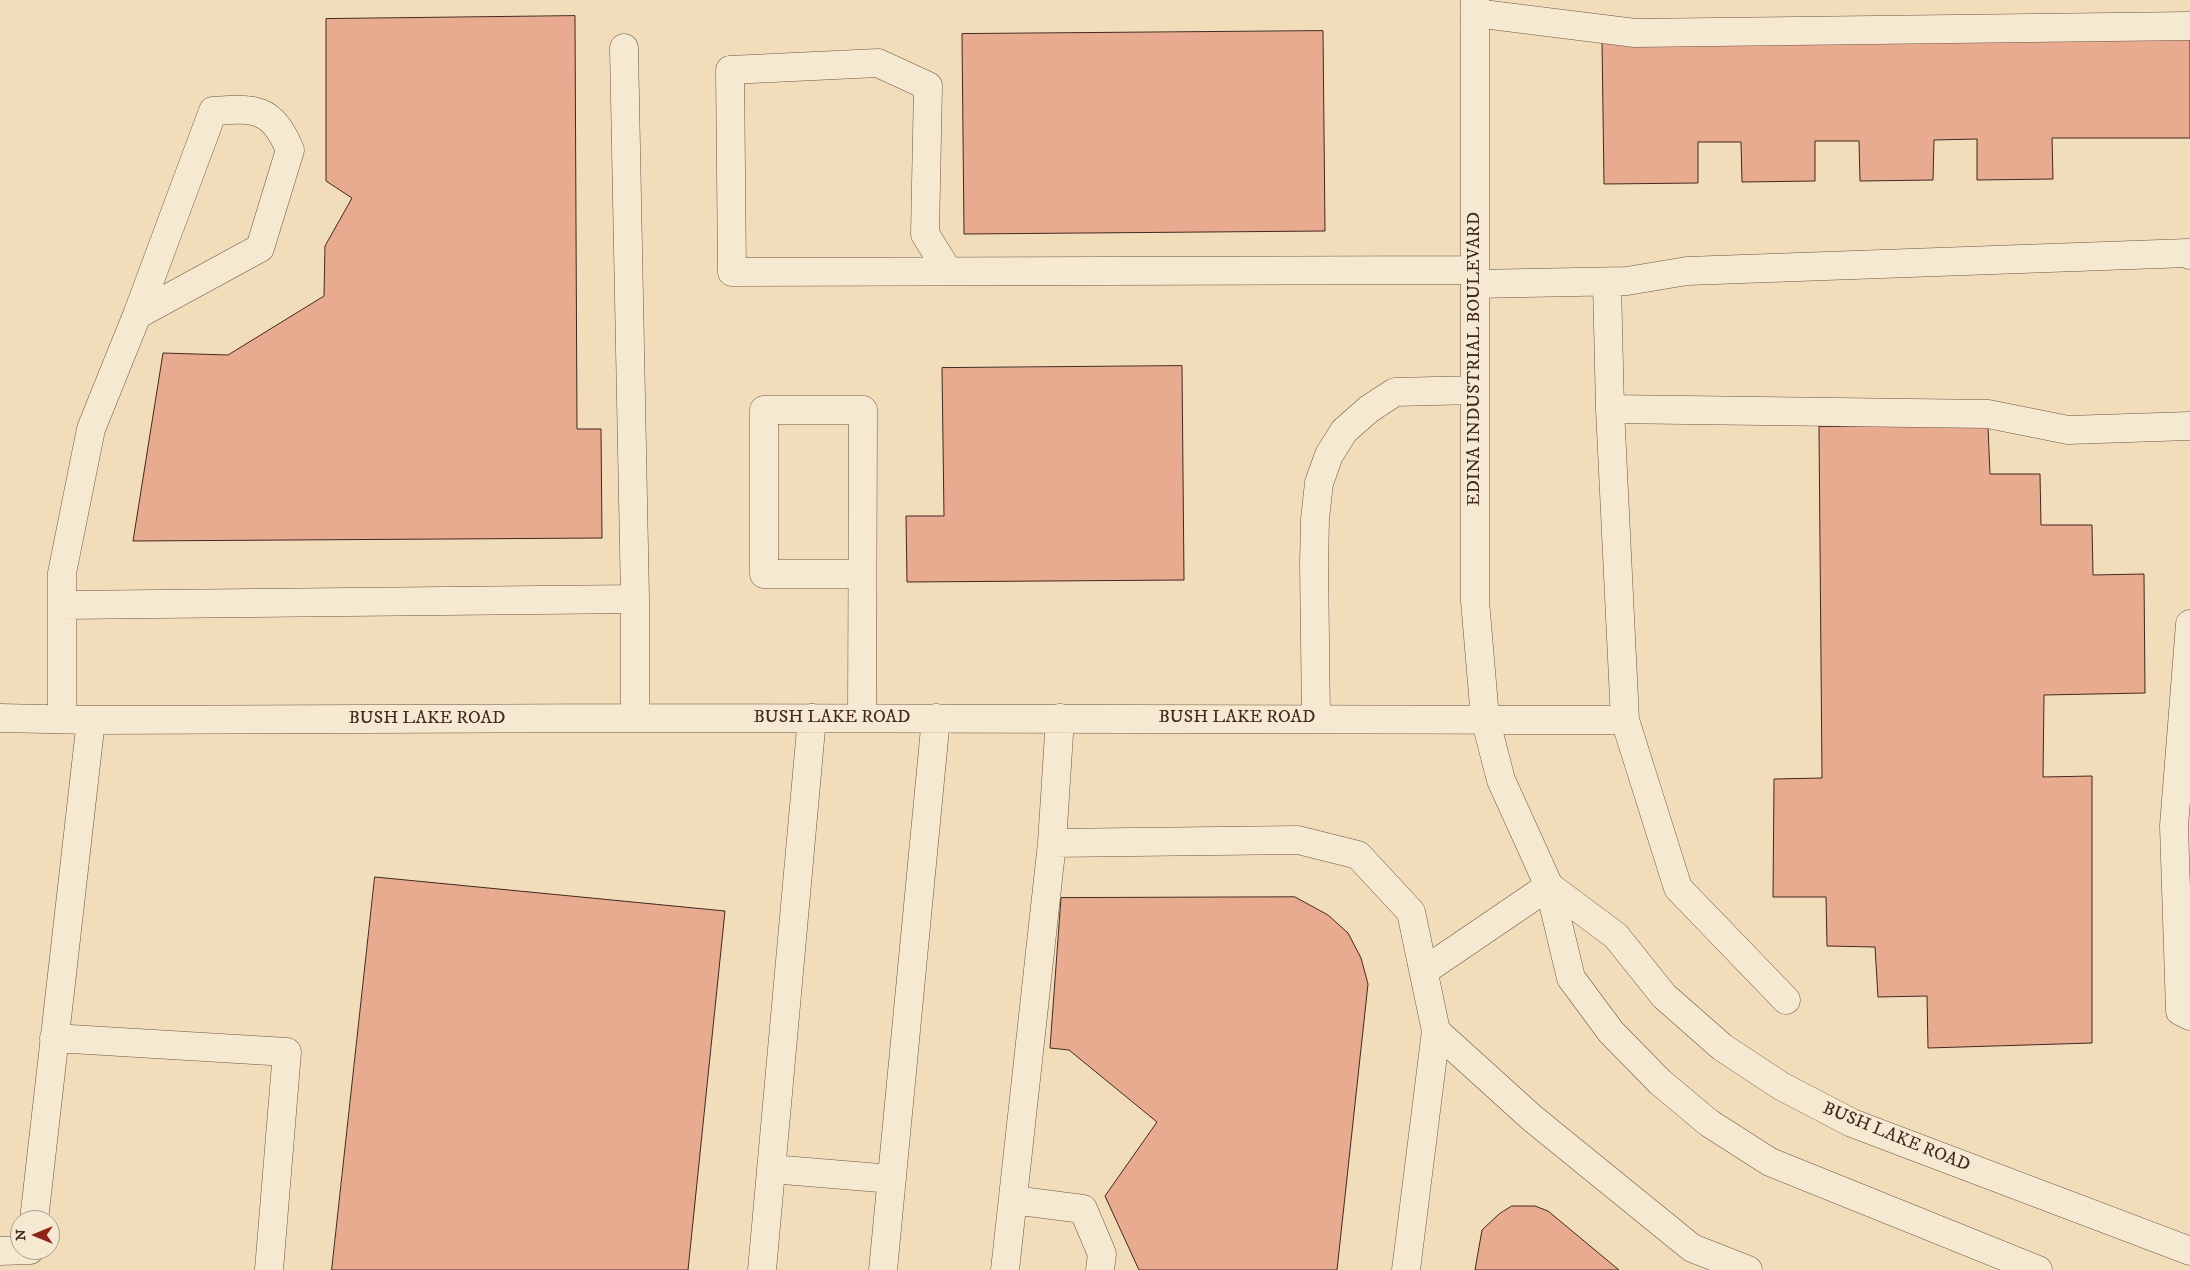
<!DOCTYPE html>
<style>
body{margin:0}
#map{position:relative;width:2190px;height:1270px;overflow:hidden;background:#f1ddba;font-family:"IM FELL DW Pica",serif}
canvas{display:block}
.north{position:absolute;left:10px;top:1210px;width:50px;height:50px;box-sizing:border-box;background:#f6e9d2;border:1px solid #ae9c8a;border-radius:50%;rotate:270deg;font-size:14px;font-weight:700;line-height:20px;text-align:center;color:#42281e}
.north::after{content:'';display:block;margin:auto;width:18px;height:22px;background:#8f2418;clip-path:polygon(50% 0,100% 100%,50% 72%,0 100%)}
</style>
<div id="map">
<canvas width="2190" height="1270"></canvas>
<div class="north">N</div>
</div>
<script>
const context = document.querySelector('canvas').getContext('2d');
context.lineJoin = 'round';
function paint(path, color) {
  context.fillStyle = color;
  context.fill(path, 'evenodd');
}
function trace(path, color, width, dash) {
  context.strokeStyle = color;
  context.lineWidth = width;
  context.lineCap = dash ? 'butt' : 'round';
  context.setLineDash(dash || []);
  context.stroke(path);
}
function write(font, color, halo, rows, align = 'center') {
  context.font = font + ' "IM FELL DW Pica",serif';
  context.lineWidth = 5;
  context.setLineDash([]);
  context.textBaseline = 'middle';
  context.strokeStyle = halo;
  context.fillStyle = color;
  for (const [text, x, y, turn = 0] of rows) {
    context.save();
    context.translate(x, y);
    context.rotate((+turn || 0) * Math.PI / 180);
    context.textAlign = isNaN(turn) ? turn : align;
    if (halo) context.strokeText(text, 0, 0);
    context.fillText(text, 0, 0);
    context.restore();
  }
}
const building = new Path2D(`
 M 575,16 L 577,429 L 601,429 L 602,538 L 133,541 L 163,353 L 228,355 L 324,296 L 325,246 L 352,198 L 326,181 L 326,19 Z
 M 1323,31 L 1325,231 L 964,234 L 962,34 Z
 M 2190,37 L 2190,138 L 2052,138 L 2053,179 L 1977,180 L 1977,139 L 1934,140 L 1933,180 L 1860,181 L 1859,141 L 1815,141 L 1815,181 L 1742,182 L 1741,142 L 1698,142 L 1698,183 L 1604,184 L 1602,40 Z
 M 1182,366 L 1184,580 L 907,582 L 906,516 L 944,516 L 942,368 Z
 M 1988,426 L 1990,474 L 2040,474 L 2041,525 L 2092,525 L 2093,575 L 2144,574 L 2145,693 L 2044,695 L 2043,777 L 2092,776 L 2092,1043 L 1928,1048 L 1927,996 L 1878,997 L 1875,947 L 1827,946 L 1826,897 L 1773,897 L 1774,779 L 1822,778 L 1819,427 Z
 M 375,877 L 725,911 L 688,1270 L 332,1270 Z
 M 1295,897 L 1328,915 L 1348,933 L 1361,958 L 1368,984 L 1337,1270 L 1139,1270 L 1105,1196 L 1157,1122 L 1069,1050 L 1050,1048 L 1061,898 Z
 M 1512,1206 L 1535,1206 L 1548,1211 L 1619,1270 L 1475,1270 L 1482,1230 L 1499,1214 Z`);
const minor = new Path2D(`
 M 1475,0 L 1475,601 L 1485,718 L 1501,780 L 1549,886 L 1571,978 L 1611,1032 L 1660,1082 L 1709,1123 L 1770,1162 L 2038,1270
 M 1475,13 L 1635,33 L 2190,26
 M 948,271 L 925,234 L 928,86 L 878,63 L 730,70 L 732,272 L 1475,270
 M 1607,282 L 1610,409 L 1988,414 L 2068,430 L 2190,426
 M 1475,284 L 1627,281 L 1687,271 L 2188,253 L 2190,255
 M 1610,409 L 1625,720 L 1678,888 L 1786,1000
 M 862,574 L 764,574 L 764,410 L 863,410 L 862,718
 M 635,599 L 635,718
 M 62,605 L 635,599 L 624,48
 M 2190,624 L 2174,826 L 2180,1011 L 2190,1016
 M 0,718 L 91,720 L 635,718 L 1625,720
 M 62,718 L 62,573 L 91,429 L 137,315 L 213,111 C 255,108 272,107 290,150 L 260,248 L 137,315
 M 1060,718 L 1052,843 L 1298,840 L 1358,855 L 1411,912 L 1436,1031
 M 1316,718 L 1314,564 L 1315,519 L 1319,483 L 1329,455 L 1344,431 L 1369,409 L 1395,392 L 1475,390
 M 1549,886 L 1616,936 L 1664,996 L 1722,1047 L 1781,1086 L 1852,1123 L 2190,1251
 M 1424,971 L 1549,886
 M 54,1038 L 287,1052 L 269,1270
 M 771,1169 L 892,1179
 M 1013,1200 L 1083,1209 L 1102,1254 L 1100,1270
 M 34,1220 L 91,720
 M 0,1251 L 30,1250
 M 762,1270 L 812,718
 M 883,1270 L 936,718
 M 1005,1270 L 1052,843
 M 1406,1270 L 1436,1031 L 1532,1118 L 1692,1248 L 1748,1270`);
const streetNames = [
 ["EDINA INDUSTRIAL BOULEVARD",1475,359,-90],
 ["BUSH LAKE ROAD",832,718],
 ["BUSH LAKE ROAD",1237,718],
 ["BUSH LAKE ROAD",427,719],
 ["BUSH LAKE ROAD",1896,1138,22]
];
paint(building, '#e8ab90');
trace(building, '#42281e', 1);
trace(minor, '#6e5545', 29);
trace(minor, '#f6e9d2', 28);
write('18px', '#42281e', '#f6e9d2', streetNames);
</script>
